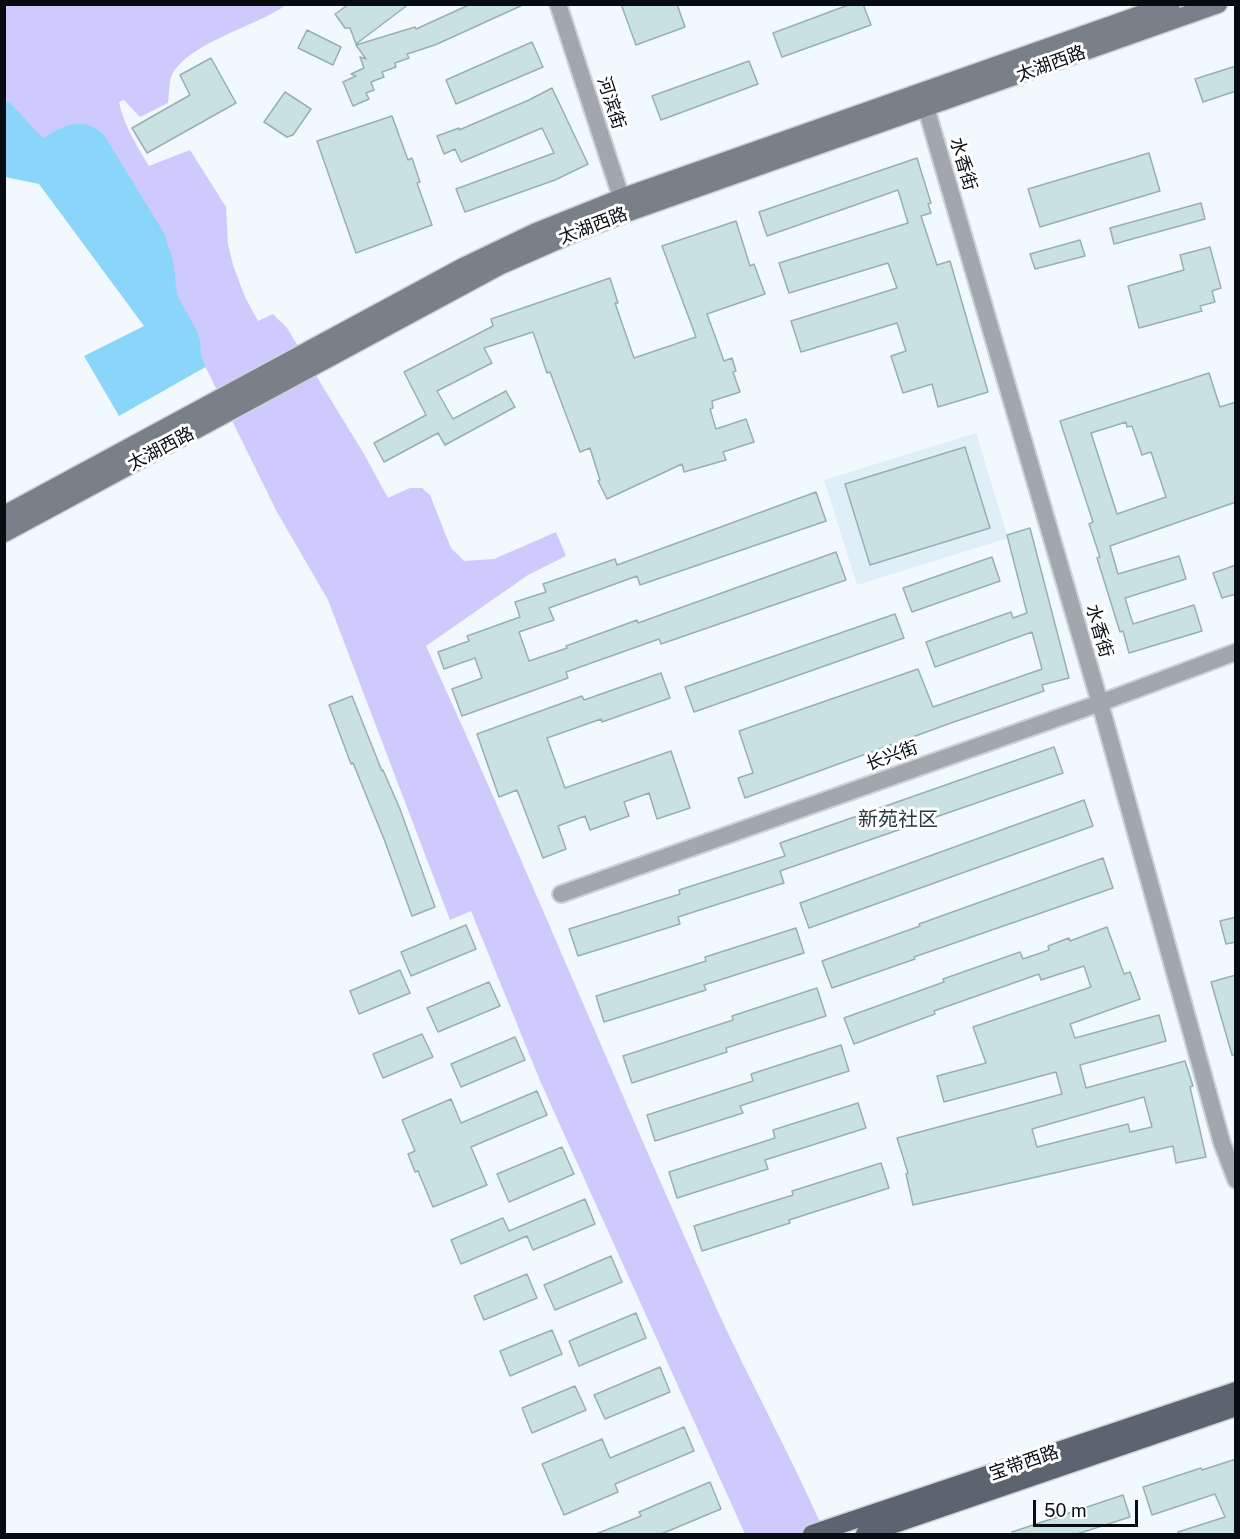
<!DOCTYPE html>
<meta charset="utf-8">
<style>
body{margin:0}
#map{position:relative;width:1240px;height:1539px;overflow:hidden;background:#f1f9fe;font-family:"Public Sans",sans-serif}
canvas{display:block}
.frame{position:absolute;inset:0;border:6px solid #060c10;pointer-events:none}
.scale{position:absolute;left:1033px;top:1500px;width:105px;height:27px;box-sizing:border-box;border:3px solid #060c10;border-top:0;padding-left:8px;font-size:18px;line-height:21px;white-space:nowrap;color:#060c10;-webkit-text-stroke:4px #fff;paint-order:stroke}
</style>
<div id="map">
<canvas width="1240" height="1539"></canvas>
<div class="frame"></div>
<div class="scale">50 m</div>
</div>
<script>
const context = document.querySelector('canvas').getContext('2d');
context.lineJoin = 'round';
function paint(path, color) {
  context.fillStyle = color;
  context.fill(path, 'evenodd');
}
function trace(path, color, width, dash) {
  context.strokeStyle = color;
  context.lineWidth = width;
  context.lineCap = dash ? 'butt' : 'round';
  context.setLineDash(dash || []);
  context.stroke(path);
}
function write(font, color, halo, rows, align = 'center') {
  context.font = font + ' "Public Sans","Noto Sans SC",sans-serif';
  context.lineWidth = 6;
  context.setLineDash([]);
  context.textBaseline = 'middle';
  context.strokeStyle = halo;
  context.fillStyle = color;
  for (const [text, x, y, turn = 0] of rows) {
    context.save();
    context.translate(x, y);
    context.rotate((+turn || 0) * Math.PI / 180);
    context.textAlign = isNaN(turn) ? turn : align;
    if (halo) context.strokeText(text, 0, 0);
    context.fillText(text, 0, 0);
    context.restore();
  }
}
const built = new Path2D(`
 M 976,433 L 1008,538 L 857,585 L 824,480 Z`);
const green = new Path2D(`
 M 25,26 L 138,172 L 225,356 L 119,416 L 84,356 L 144,326 L 39,184 L 5,177 L 4,33 Z`);
const water = new Path2D(`
 M 4,5 L 286,5 C 257,26 188,43 172,75 C 169,80 169,96 168,103 L 140,117 L 124,100 L 119,102 C 124,126 137,146 149,166 L 190,150 L 226,207 L 228,244 L 233,265 L 245,297 L 258,321 L 273,314 L 287,328 L 364,454 L 388,498 L 410,488 L 422,488 L 430,495 L 451,548 L 464,561 L 494,559 L 556,532 L 566,556 L 528,575 L 426,646 C 527,867 619,1092 719,1314 C 753,1388 793,1459 825,1534 L 745,1534 L 541,1083 L 471,911 L 450,920 L 328,600 L 277,512 L 206,368 L 201,356 L 200,340 L 197,331 L 177,295 L 173,260 L 164,233 L 104,135 C 84,115 64,125 43,138 L 10,103 L 5,102 Z`);
const building = new Path2D(`
 M 349,4 L 409,4 L 356,44 L 350,28 L 345,28 L 335,14 Z
 M 471,4 L 525,4 L 435,45 L 407,54 L 409,58 L 395,63 L 396,67 L 382,72 L 384,77 L 371,82 L 374,90 L 366,93 L 369,99 L 353,106 L 343,82 L 356,76 L 351,74 L 364,68 L 360,57 L 366,59 L 356,45 L 415,27 L 416,29 Z
 M 621,4 L 677,4 L 685,27 L 636,45 Z
 M 851,4 L 863,4 L 871,25 L 782,57 L 773,33 Z
 M 307,30 L 341,47 L 333,65 L 298,48 Z
 M 532,42 L 543,67 L 456,104 L 446,80 Z
 M 211,58 L 236,103 L 147,153 L 132,128 L 190,95 L 180,75 Z
 M 749,61 L 758,84 L 661,120 L 652,96 Z
 M 1236,66 L 1236,91 L 1203,102 L 1195,79 Z
 M 552,88 L 588,164 L 555,180 L 465,212 L 456,189 L 554,153 L 542,128 L 461,162 L 455,149 L 444,154 L 437,136 L 459,128 L 459,130 L 529,100 Z
 M 285,92 L 311,109 L 293,135 L 287,137 L 264,122 Z
 M 392,116 L 408,160 L 412,158 L 420,182 L 417,183 L 432,225 L 356,253 L 317,141 Z
 M 1149,153 L 1160,191 L 1040,227 L 1028,189 Z
 M 917,158 L 931,203 L 928,204 L 931,213 L 921,216 L 937,265 L 950,261 L 988,392 L 938,407 L 932,384 L 903,393 L 891,356 L 906,351 L 897,323 L 801,352 L 791,321 L 897,288 L 888,263 L 789,293 L 779,263 L 908,223 L 898,190 L 767,236 L 759,212 Z
 M 1201,203 L 1205,219 L 1114,244 L 1110,228 Z
 M 736,221 L 750,266 L 754,264 L 765,294 L 707,314 L 724,361 L 732,358 L 736,371 L 733,372 L 740,392 L 712,401 L 713,408 L 710,409 L 716,429 L 746,419 L 754,442 L 723,452 L 726,460 L 684,472 L 682,464 L 607,499 L 598,481 L 600,480 L 590,448 L 580,452 L 550,372 L 547,373 L 533,332 L 484,348 L 492,363 L 437,391 L 453,419 L 506,391 L 515,407 L 445,445 L 438,433 L 384,462 L 374,443 L 426,415 L 404,372 L 493,326 L 491,319 L 610,278 L 618,303 L 615,303 L 634,358 L 696,337 L 662,246 Z
 M 1080,240 L 1085,256 L 1035,269 L 1030,254 Z
 M 1210,247 L 1221,288 L 1212,291 L 1215,302 L 1200,306 L 1202,311 L 1139,328 L 1128,286 L 1184,270 L 1180,255 Z
 M 1209,373 L 1220,407 L 1236,402 L 1236,502 L 1110,546 L 1118,574 L 1179,556 L 1186,579 L 1125,598 L 1133,624 L 1194,605 L 1202,631 L 1129,653 L 1123,631 L 1120,632 L 1097,558 L 1100,557 L 1089,524 L 1093,522 L 1060,421 ZM 1126,422 L 1127,427 L 1132,426 L 1142,455 L 1151,452 L 1166,497 L 1117,514 L 1091,433 Z
 M 965,447 L 990,528 L 870,565 L 845,484 Z
 M 816,492 L 826,521 L 640,585 L 637,576 L 549,608 L 554,620 L 519,632 L 529,661 L 567,648 L 566,646 L 637,620 L 638,623 L 836,552 L 846,580 L 661,644 L 659,639 L 566,672 L 568,678 L 462,716 L 452,689 L 482,678 L 475,658 L 444,669 L 438,652 L 469,641 L 467,636 L 520,617 L 515,602 L 546,592 L 543,584 L 615,559 L 617,565 Z
 M 1030,528 L 1069,678 L 1042,685 L 1044,691 L 951,723 L 745,798 L 738,778 L 753,773 L 739,731 L 918,669 L 933,707 L 1042,669 L 1032,632 L 935,667 L 926,642 L 1011,612 L 1013,618 L 1027,613 L 1007,535 Z
 M 992,557 L 1000,581 L 912,612 L 903,588 Z
 M 1236,565 L 1236,594 L 1222,598 L 1213,573 Z
 M 895,614 L 904,638 L 694,712 L 685,687 Z
 M 661,673 L 670,698 L 602,722 L 601,719 L 547,738 L 565,788 L 671,751 L 690,808 L 657,819 L 649,793 L 624,802 L 629,816 L 590,830 L 585,816 L 558,826 L 566,849 L 543,858 L 517,790 L 499,797 L 477,734 L 582,696 L 584,700 Z
 M 352,696 L 382,771 L 383,770 L 400,809 L 435,907 L 412,916 L 384,839 L 353,763 L 351,764 L 329,705 Z
 M 1054,747 L 1063,773 L 780,871 L 784,883 L 678,917 L 680,924 L 578,956 L 569,929 L 680,894 L 679,890 L 785,856 L 780,843 Z
 M 1084,800 L 1093,826 L 809,928 L 800,903 Z
 M 1103,858 L 1113,888 L 914,957 L 915,959 L 832,988 L 822,961 L 920,926 L 919,924 Z
 M 1236,917 L 1236,942 L 1226,944 L 1220,921 Z
 M 466,925 L 476,949 L 411,976 L 401,952 Z
 M 1107,927 L 1124,974 L 1130,972 L 1140,999 L 1070,1024 L 1075,1038 L 1159,1015 L 1166,1041 L 1080,1065 L 1086,1088 L 1185,1061 L 1193,1086 L 1190,1087 L 1206,1157 L 1176,1163 L 1173,1146 L 913,1205 L 906,1174 L 908,1173 L 897,1138 L 1062,1094 L 1056,1072 L 944,1102 L 937,1076 L 986,1063 L 973,1027 L 1091,987 L 1084,966 L 1041,980 L 1039,974 L 934,1011 L 935,1014 L 854,1044 L 844,1018 L 944,982 L 943,979 L 1020,952 L 1023,959 L 1049,950 L 1048,946 L 1069,938 L 1070,941 ZM 1144,1097 L 1152,1127 L 1130,1132 L 1128,1124 L 1037,1147 L 1032,1129 Z
 M 796,928 L 804,953 L 704,985 L 706,990 L 604,1022 L 596,996 L 706,961 L 705,957 Z
 M 400,970 L 410,993 L 359,1014 L 350,991 Z
 M 1236,975 L 1236,1055 L 1232,1055 L 1211,982 Z
 M 489,982 L 500,1006 L 438,1032 L 427,1008 Z
 M 817,988 L 826,1016 L 726,1048 L 727,1052 L 632,1083 L 623,1056 L 733,1020 L 732,1016 Z
 M 422,1034 L 433,1057 L 383,1078 L 373,1054 Z
 M 515,1037 L 525,1060 L 461,1087 L 451,1064 Z
 M 841,1045 L 849,1071 L 740,1106 L 743,1113 L 655,1141 L 647,1115 L 753,1081 L 751,1074 Z
 M 537,1091 L 547,1115 L 471,1147 L 487,1185 L 433,1207 L 418,1171 L 415,1172 L 408,1154 L 415,1151 L 402,1120 L 451,1099 L 461,1123 Z
 M 858,1103 L 866,1128 L 765,1160 L 768,1169 L 677,1198 L 669,1172 L 775,1138 L 773,1130 Z
 M 562,1147 L 574,1174 L 509,1202 L 497,1174 Z
 M 881,1163 L 889,1188 L 789,1220 L 790,1223 L 702,1251 L 694,1226 L 793,1195 L 792,1191 Z
 M 585,1199 L 595,1224 L 533,1250 L 527,1236 L 461,1264 L 451,1240 L 503,1218 L 509,1231 Z
 M 611,1256 L 622,1282 L 555,1310 L 544,1285 Z
 M 527,1274 L 537,1298 L 484,1320 L 474,1296 Z
 M 636,1313 L 646,1338 L 579,1366 L 569,1341 Z
 M 552,1330 L 562,1354 L 510,1376 L 500,1351 Z
 M 660,1367 L 670,1392 L 605,1419 L 594,1395 Z
 M 575,1386 L 586,1410 L 532,1433 L 522,1408 Z
 M 684,1427 L 694,1451 L 615,1484 L 618,1492 L 564,1515 L 542,1464 L 602,1439 L 610,1458 Z
 M 1236,1459 L 1236,1534 L 1178,1534 L 1178,1532 L 1225,1517 L 1215,1494 L 1152,1515 L 1143,1487 L 1201,1468 L 1202,1470 Z
 M 710,1482 L 721,1509 L 661,1534 L 596,1534 L 641,1516 L 639,1512 Z
 M 1123,1495 L 1130,1517 L 1077,1534 L 1012,1534 L 1012,1532 Z`);
const tertiary = new Path2D(`
 M 558,4 L 625,209
 M 922,94 L 1100,703 L 1222,1143 L 1236,1180
 M 561,894 L 1100,703 L 1236,652`);
const secondary = new Path2D(`
 M 4,515 L 465,266 L 536,232 L 621,198 L 1171,4
 M 4,533 L 499,266 L 572,234 L 626,213 L 1218,4`);
const primary = new Path2D(`
 M 812,1534 L 1236,1391
 M 865,1534 L 1236,1407`);
const streetNames = [
 ["太湖西路",1051,64,-20],
 ["河滨街",611,103,72],
 ["水香街",963,164,74],
 ["太湖西路",593,226,-21],
 ["太湖西路",161,449,-28],
 ["水香街",1099,631,74],
 ["长兴街",892,756,-20],
 ["宝带西路",1024,1463,-19]
];
const neighbourhoodNames = [
 ["新苑社区",898,820]
];
paint(built, '#dfeef7');
paint(green, '#89d6fa');
paint(water, '#cecafd');
paint(building, '#c9e1e3');
trace(building, '#98b0b1', 1.5);
trace(tertiary, '#cbd3d8', 20);
trace(secondary, '#cbd3d8', 21);
trace(primary, '#cbd3d8', 21);
trace(tertiary, '#a2a7ae', 16);
trace(secondary, '#79808a', 18);
trace(primary, '#5c6470', 18);
write('18px', '#060c10', '#fff', streetNames);
write('20px', '#293941', '#fff', neighbourhoodNames);
</script>
